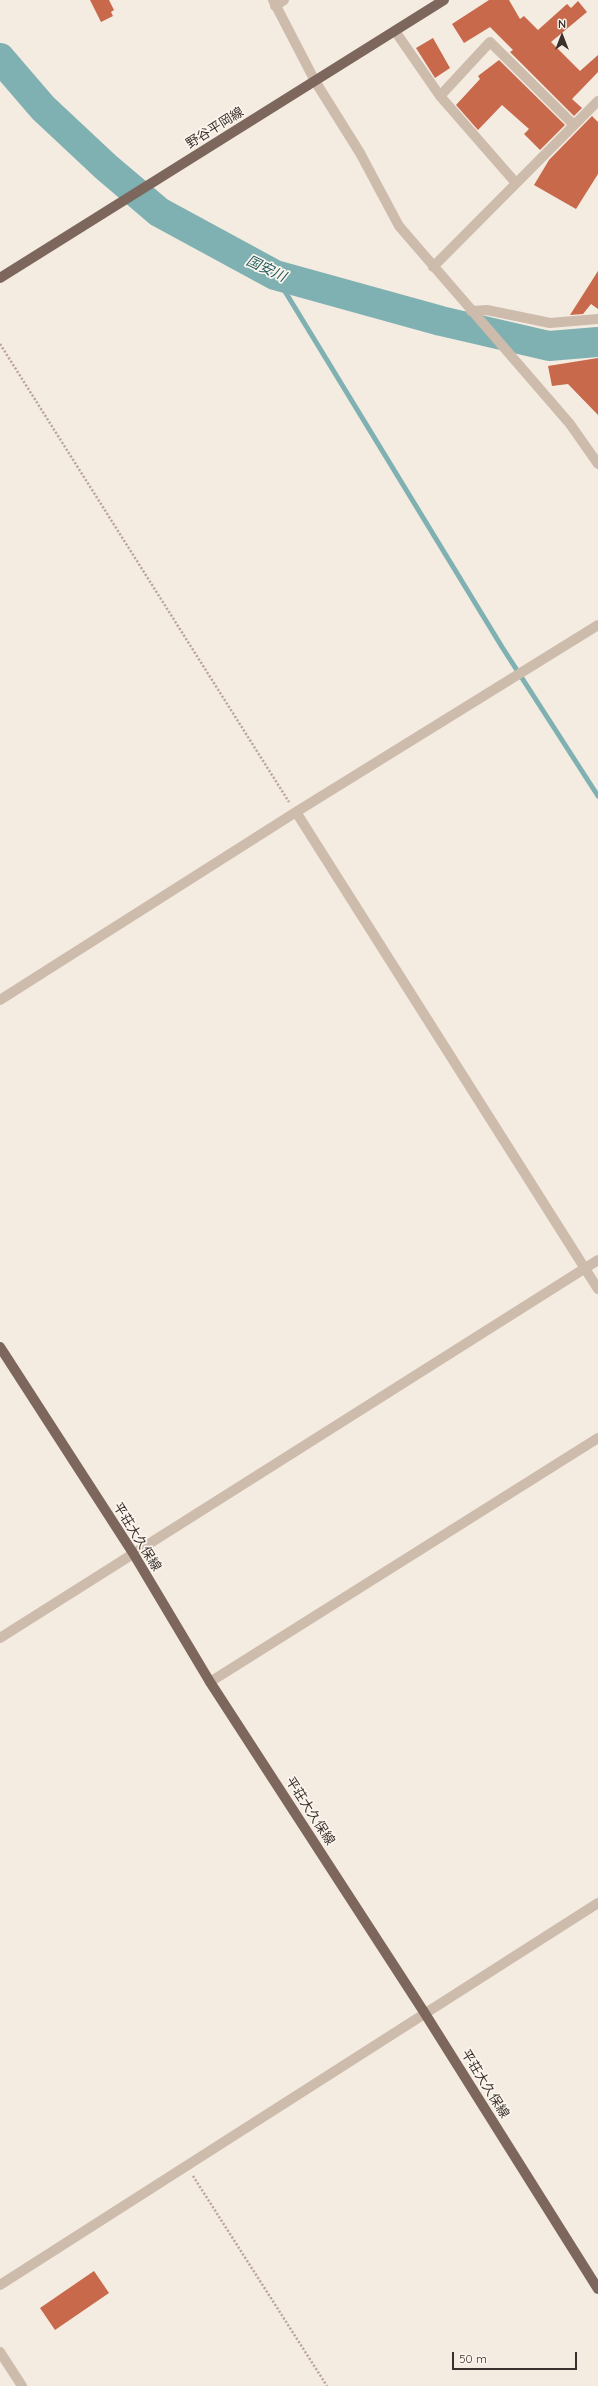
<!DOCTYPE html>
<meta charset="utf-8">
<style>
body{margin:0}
#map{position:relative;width:598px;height:2386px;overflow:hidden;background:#f4ebe1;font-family:Quicksand,sans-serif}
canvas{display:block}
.north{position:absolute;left:542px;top:16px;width:40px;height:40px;-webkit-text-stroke:3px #fbf5ee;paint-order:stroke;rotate:0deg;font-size:11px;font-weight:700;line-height:16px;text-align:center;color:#3b302b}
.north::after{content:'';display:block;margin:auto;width:14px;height:18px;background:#3b302b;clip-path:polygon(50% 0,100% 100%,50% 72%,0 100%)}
.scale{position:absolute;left:452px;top:2352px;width:125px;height:18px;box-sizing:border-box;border:2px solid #3b302b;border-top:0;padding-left:5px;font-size:12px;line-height:14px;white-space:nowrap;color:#3b302b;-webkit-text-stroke:3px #fbf5ee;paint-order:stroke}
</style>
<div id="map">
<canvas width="598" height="2386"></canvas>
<div class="north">N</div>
<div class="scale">50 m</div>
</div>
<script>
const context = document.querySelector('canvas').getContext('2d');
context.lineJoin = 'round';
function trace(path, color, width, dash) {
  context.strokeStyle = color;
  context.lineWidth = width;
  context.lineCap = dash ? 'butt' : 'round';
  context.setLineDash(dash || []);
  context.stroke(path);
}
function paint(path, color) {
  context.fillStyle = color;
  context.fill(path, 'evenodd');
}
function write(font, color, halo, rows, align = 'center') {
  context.font = font + ' Quicksand,"Noto Sans JP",sans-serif';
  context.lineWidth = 3.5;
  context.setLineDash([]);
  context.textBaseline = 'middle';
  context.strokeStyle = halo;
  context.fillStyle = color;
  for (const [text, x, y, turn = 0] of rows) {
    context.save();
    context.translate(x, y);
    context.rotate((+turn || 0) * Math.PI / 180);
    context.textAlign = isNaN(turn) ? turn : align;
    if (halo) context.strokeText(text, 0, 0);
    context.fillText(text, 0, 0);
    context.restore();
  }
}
const stream = new Path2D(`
 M 275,275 L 502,647 L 598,796`);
const river = new Path2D(`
 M 0,58 L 43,108 L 106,167 L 159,212 L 275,275 L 441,321 L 549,346 L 598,342`);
const building = new Path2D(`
 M 90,0 L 109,0 L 114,10 L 111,12 L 113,16 L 101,22 Z
 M 489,0 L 509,0 L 520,19 L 524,16 L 538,30 L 567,4 L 571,8 L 578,1 L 587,12 L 551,42 L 580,71 L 598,55 L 598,72 L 572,99 L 582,108 L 574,116 L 510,52 L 513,50 L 490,27 L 464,43 L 452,24 Z
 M 433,38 L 450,68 L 435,78 L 416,48 Z
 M 499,60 L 565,125 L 540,150 L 524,134 L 529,129 L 502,105 L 478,130 L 456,105 L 480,79 L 478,76 Z
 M 592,116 L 598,122 L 598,174 L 576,209 L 534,185 L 549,160 Z
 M 598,271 L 598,309 L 591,304 L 583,314 L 570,315 Z
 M 598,358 L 598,415 L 568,384 L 552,386 L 548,366 Z
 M 94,2271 L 109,2293 L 55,2330 L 40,2308 Z`);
const path = new Path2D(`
 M 0,344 L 289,802
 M 193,2176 L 327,2386`);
const minor = new Path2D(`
 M 273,0 L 315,81 L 360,153 L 399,226 L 570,424 L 598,464
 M 275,6 L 284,0
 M 395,31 L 440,96 L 515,182
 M 440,96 L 490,42 L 574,125
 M 433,267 L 598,101
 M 471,311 L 487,310 L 550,323 L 598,319
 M 296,812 L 598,1289
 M 0,1000 L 296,812 L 598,625
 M 0,1638 L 598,1260
 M 210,1682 L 598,1438
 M 0,2285 L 598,1903
 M 0,2352 L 22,2386`);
const major = new Path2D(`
 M 0,278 L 444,0
 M 0,1347 L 133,1553 L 210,1682 L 424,2012 L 598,2289`);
const streetNames = [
 ["野谷平岡線",215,128,-32],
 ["平荘大久保線",137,1537,58],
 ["平荘大久保線",310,1811,57],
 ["平荘大久保線",485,2084,58]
];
const waterNames = [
 ["国安川",266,269,25]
];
trace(stream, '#7fb0b2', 5);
trace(river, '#7fb0b2', 30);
paint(building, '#c8694b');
trace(path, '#b9a596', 2.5, [2, 2]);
trace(minor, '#cdbbac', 10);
trace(major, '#7d675c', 10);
write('13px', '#3b302b', '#fbf5ee', streetNames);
write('italic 14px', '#1f5a5e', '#fbf5ee', waterNames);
</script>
